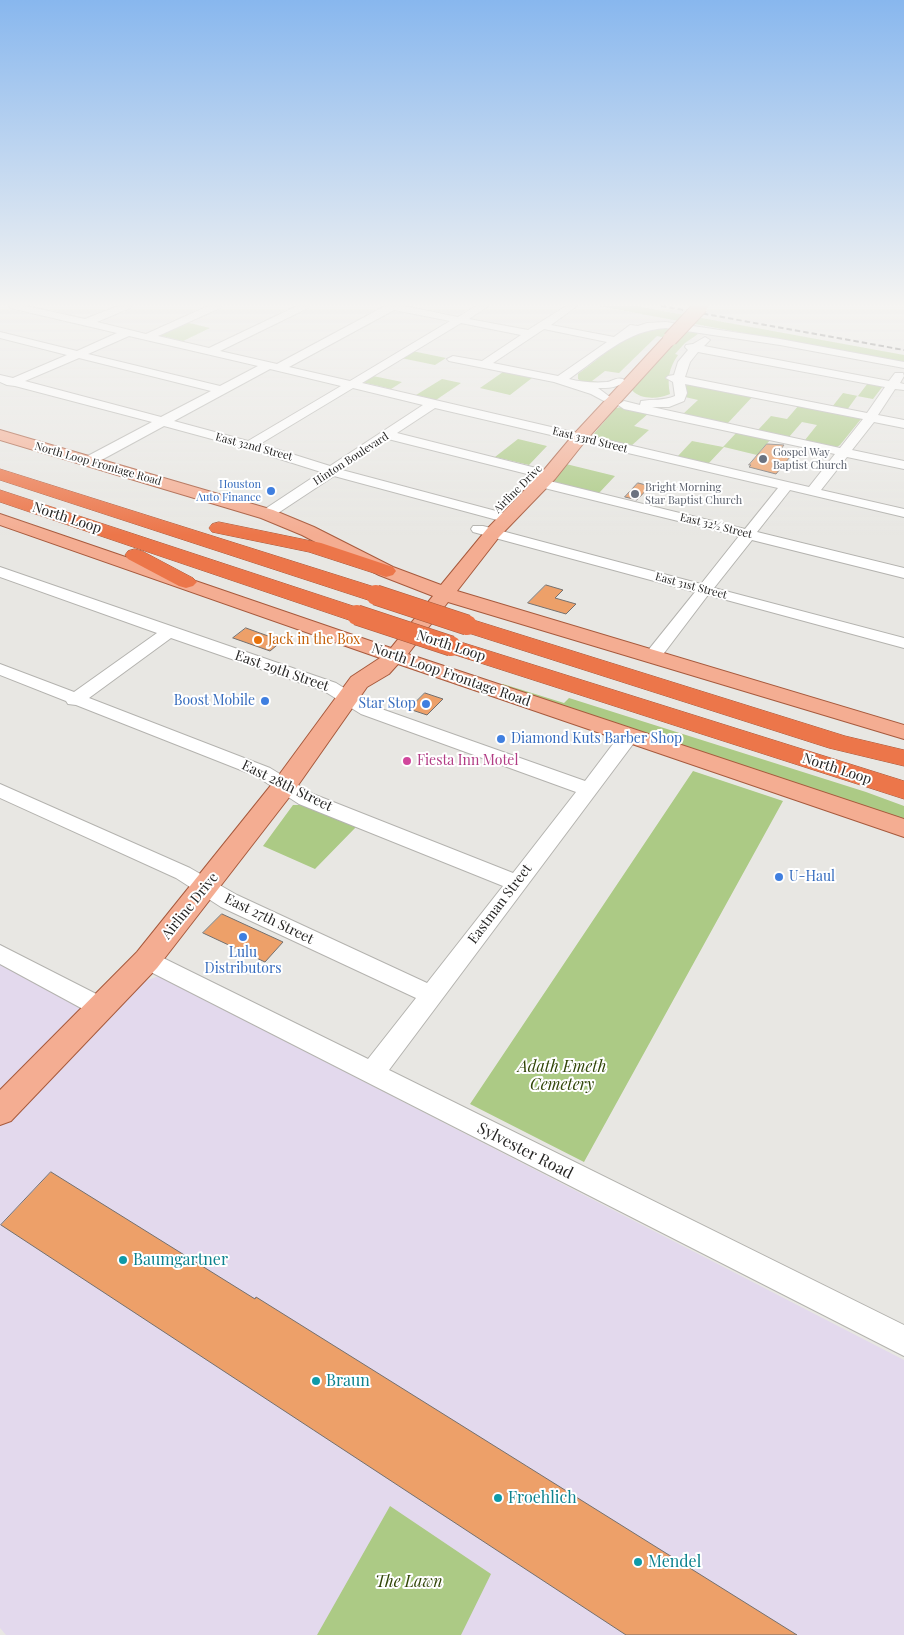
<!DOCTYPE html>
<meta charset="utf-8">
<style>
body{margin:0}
canvas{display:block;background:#e8e7e3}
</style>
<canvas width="904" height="1635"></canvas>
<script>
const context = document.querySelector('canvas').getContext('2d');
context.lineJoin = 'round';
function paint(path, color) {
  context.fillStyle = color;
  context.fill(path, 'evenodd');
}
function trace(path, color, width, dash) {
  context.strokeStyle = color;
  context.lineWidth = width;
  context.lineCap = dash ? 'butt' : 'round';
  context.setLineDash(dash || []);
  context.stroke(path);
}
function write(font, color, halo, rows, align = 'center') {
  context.font = font + ' "Playfair Display",serif';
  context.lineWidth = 4;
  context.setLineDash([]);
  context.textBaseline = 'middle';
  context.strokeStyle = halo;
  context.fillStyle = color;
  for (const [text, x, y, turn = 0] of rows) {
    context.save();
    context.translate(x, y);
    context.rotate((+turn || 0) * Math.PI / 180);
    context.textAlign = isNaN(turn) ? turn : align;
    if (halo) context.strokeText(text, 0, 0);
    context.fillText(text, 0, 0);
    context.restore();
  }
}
const commercial = new Path2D(`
 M 0,961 L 80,1004 L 159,976 L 904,1360 L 904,1635 L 6,1635 L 0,1628 Z`);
const green = new Path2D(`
 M 599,306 L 636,306 L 904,355 L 904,363 Z
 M 185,322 L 210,328 L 183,341 L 158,335 Z
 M 654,326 L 694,331 L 698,334 L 685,343 L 675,354 L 678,355 C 669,368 667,379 670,394 C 659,399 640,400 632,390 L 676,341 L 676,340 L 657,336 L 619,373 L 605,371 L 592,381 L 604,383 L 582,382 L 578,379 L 578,374 L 616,345 Z
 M 412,351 L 446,358 L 435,365 L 401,358 Z
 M 503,372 L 532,378 L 510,395 L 480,388 Z
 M 373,376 L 402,382 L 391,389 L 362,382 Z
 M 442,379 L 461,383 L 436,400 L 416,395 Z
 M 692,383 L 754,395 L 727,424 L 683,414 L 698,400 L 685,397 L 687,395 L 684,386 Z
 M 868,383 L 883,386 L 873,399 L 857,396 L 847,410 L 832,407 L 843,393 L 858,396 Z
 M 799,405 L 861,418 L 861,419 L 840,445 L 837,447 L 805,440 L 817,425 L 802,422 L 789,437 L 758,430 L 771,416 L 787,419 Z
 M 622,407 L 649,413 L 634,426 L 649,430 L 631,446 L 591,437 L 616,408 Z
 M 738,431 L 771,439 L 757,455 L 724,447 L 708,464 L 677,457 L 692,441 L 723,447 Z
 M 518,439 L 547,446 L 529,465 L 495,457 Z
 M 566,464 L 615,476 L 599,493 L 551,481 Z
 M 503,684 L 564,703 L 569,698 L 866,792 L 904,806 L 904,819 L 572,711 L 500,685 Z
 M 693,771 L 783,801 L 584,1162 L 470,1104 Z
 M 293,805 L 303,805 L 357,826 L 315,869 L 263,846 Z
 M 390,1506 L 491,1574 L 461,1635 L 317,1635 Z`);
const building = new Path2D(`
 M 767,444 L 784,445 L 777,454 L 790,457 L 776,474 L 749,467 L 751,465 L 749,465 Z
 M 638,483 L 650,486 L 637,500 L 625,497 Z
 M 546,585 L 563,590 L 555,598 L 576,604 L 566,614 L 528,603 Z
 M 246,628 L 282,641 L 270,651 L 233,638 Z
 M 425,693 L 443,699 L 427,715 L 409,709 Z
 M 222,914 L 283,942 L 265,962 L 203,933 Z
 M 51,1172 L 255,1299 L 256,1297 L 797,1635 L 626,1635 L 1,1225 Z`);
const minor = new Path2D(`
 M 9,306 L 26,306 L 85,319 L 118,306 L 131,306 L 130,308 L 97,322 L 146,334 L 208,306 L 221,306 L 220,308 L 158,336 L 209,348 L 297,306 L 309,306 L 308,308 L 220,351 L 277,364 L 385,306 L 404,306 L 458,317 L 476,306 L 488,306 L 469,319 L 528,330 L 566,306 L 577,306 L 551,325 L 614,337 L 630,325 L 638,326 L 647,323 L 666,322 L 780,339 L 904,362 L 904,368 L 780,345 L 666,328 C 627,330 599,358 569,379 C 580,382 595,383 607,382 C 613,381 616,377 623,379 L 625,381 C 618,388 608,388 598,388 L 610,397 L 604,401 L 591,394 L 554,382 L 449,361 L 447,359 L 453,356 L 482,361 L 521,335 L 461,323 L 362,383 L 809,487 L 835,454 L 624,409 L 618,405 L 624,401 L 640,405 L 641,401 C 652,399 664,401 675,396 L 673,382 L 666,378 L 668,376 L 674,375 L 678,362 L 688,350 L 685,347 L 686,345 L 693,344 L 705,337 L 710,340 L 704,346 L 889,381 L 895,373 L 903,373 L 904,376 L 900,383 L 904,384 L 904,390 L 895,389 L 878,415 L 904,420 L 904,428 L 874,422 L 852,450 L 904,461 L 904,469 L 847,457 L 821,490 L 904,509 L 904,517 L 790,490 L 757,532 L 904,568 L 904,578 L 752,540 L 714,588 L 904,638 L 904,648 L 708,595 L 658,661 L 646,661 L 644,657 L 646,653 L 695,592 L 473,532 L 471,529 L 473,526 L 483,526 L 701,584 L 739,536 L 524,483 L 522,480 L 529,476 L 745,529 L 778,488 L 435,408 L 397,433 L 552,472 L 554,475 L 547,479 L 388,439 L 342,470 L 511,515 L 513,518 L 511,521 L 501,521 L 334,476 L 272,517 L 262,517 L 260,514 L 262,511 L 321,472 L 245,448 L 164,426 L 94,464 L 84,464 L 82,461 L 84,458 L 152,422 L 15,386 L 7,385 L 0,382 L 0,375 L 13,378 L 67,355 L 0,338 L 0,332 L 77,351 L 117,333 L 10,308 ZM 394,310 L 450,321 L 350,381 L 289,367 ZM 544,329 L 607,342 L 558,376 L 493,363 ZM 129,336 L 258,366 L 220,386 L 88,354 ZM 698,352 L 885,387 L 867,413 L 685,377 L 690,362 ZM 79,358 L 211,391 L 161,417 L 25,381 ZM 270,369 L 341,386 L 248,441 L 174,421 ZM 685,384 L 863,419 L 840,448 L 652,407 L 669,407 L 684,401 L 687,393 ZM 353,388 L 423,405 L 330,466 L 260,444 Z
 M 0,567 L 336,683 L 373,706 L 585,781 L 622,732 L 629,730 L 636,732 L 638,736 L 636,740 L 389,1070 L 904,1325 L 904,1356 L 139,966 L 136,960 L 139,954 L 147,951 L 155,954 L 368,1059 L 416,998 L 221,907 L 176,878 L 0,798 L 0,784 L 190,868 L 237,895 L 427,983 L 503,886 L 299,804 L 256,776 L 76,705 L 68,704 L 66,701 L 0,675 L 0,664 L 74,692 L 157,633 L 0,577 ZM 171,638 L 324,691 L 361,714 L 576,792 L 513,873 L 313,794 L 270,768 L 89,698 Z
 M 0,945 L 110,1001 L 114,1008 L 110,1015 L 102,1017 L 94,1015 L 0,964 Z`);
const major = new Path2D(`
 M 670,335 L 677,339 L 675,342 L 586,440 L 555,479 L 499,537 L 457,591 L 904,725 L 904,739 L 448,602 L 408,654 L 904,819 L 904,837 L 398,664 L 389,674 L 367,687 L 294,791 L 157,968 L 11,1121 L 0,1125 L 0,1090 L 137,952 L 276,779 L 351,677 L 380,658 L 0,525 L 0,514 L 391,648 L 433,596 L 379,575 L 302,535 L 261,518 L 0,440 L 0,430 L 273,510 L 314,527 L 393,567 L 441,585 L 487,529 L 543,471 L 574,434 L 665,336 Z`);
const highway = new Path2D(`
 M 0,469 L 384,590 L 387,595 L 384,600 L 376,601 L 368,600 L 0,480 Z
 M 0,490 L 365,610 L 368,615 L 365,620 L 357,622 L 349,620 L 0,502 Z
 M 219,522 L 321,543 L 393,567 L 396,571 L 393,575 L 386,577 L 309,552 L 212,532 L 209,528 L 212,524 Z
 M 135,549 L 142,551 L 193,578 L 197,582 L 193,586 L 186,588 L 179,586 L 128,559 L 125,555 L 128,551 Z
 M 467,618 L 845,736 L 904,750 L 904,766 L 829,748 L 459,630 L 456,625 L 459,620 Z
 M 451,639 L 904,781 L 904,799 L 443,651 L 440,646 L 443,641 Z`);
const rail = new Path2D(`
 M 661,306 L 904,350`);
const majorBridge = new Path2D(`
 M 670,339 L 701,306`);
const highwayBridge = new Path2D(`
 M 376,595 L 467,625
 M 357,615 L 451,646`);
const markers = [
 [763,459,5,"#6b7280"],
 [271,491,5,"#3f7fe0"],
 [635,494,5,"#6b7280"],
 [258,640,5,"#e8710a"],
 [265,701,5,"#3f7fe0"],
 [426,704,5,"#3f7fe0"],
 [501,739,5,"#3f7fe0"],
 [407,761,5,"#d1479c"],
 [779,877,5,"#3f7fe0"],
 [243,937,5,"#3f7fe0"],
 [123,1260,5,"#0f9aa8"],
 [316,1381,5,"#0f9aa8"],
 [498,1498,5,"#0f9aa8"],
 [638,1562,5,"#0f9aa8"]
];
const farStreetnames = [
 ["East 33rd Street",590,440,14],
 ["East 32nd Street",254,447,15],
 ["Hinton Boulevard",351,459,-33],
 ["North Loop Frontage Road",98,464,16],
 ["Airline Drive",518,489,-45],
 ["East 32½ Street",716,526,14],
 ["East 31st Street",691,586,15]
];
const farWorshipnames = [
 ["Gospel Way",773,453],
 ["Baptist Church",773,466],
 ["Bright Morning",645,488],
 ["Star Baptist Church",645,501]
];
const farShopnames = [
 ["Houston",261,485],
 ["Auto Finance",261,498]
];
const streetNames = [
 ["North Loop",67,518,18],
 ["North Loop",451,646,18],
 ["East 29th Street",282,671,19],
 ["North Loop Frontage Road",451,675,19],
 ["North Loop",837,769,18],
 ["East 28th Street",287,786,26],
 ["Eastman Street",500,904,-53],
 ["Airline Drive",190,906,-51],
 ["East 27th Street",269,919,26]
];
const foodNames = [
 ["Jack in the Box",268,640]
];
const shopNames = [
 ["Boost Mobile",255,701],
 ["Star Stop",416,704],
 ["Diamond Kuts Barber Shop",511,739,"left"],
 ["U-Haul",789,877,"left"],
 ["Lulu",243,953,"center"],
 ["Distributors",243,969,"center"]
];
const hotelNames = [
 ["Fiesta Inn Motel",417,761]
];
const nearParknames = [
 ["Adath Emeth",562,1067],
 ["Cemetery",562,1085],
 ["The Lawn",409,1582]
];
const nearStreetnames = [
 ["Sylvester Road",525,1151,27]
];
const nearCulturenames = [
 ["Baumgartner",133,1260],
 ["Braun",326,1381],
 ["Froehlich",508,1498],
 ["Mendel",648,1562]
];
paint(commercial, '#e3d9ed');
paint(green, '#acca85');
paint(building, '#eda069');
trace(building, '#74706e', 1);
trace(minor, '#b4b3af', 2);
trace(major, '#a75a3d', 2);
trace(highway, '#a75a3d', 1);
paint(minor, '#fff');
paint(major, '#f4ad92');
paint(highway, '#ec764a');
trace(rail, '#484746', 2, [5.5, 3]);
trace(majorBridge, '#a75a3d', 16, []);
trace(highwayBridge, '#a75a3d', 21, []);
trace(majorBridge, '#f4ad92', 14);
trace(highwayBridge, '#ec764a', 20);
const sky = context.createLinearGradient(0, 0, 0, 535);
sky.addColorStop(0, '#88b7ee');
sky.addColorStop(0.57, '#f5f4f2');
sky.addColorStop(1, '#f5f4f200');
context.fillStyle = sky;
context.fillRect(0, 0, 904, 535);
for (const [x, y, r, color] of markers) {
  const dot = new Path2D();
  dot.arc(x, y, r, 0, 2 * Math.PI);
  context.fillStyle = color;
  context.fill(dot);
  trace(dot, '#fff', 2);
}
write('11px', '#262524', '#fff', farStreetnames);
write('11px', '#5b616d', '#fff', farWorshipnames, 'left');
write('11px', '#366cbe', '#fff', farShopnames, 'right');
write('14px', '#262524', '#fff', streetNames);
write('14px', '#c56008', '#fff', foodNames, 'left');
write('14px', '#366cbe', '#fff', shopNames, 'right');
write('14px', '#b23c85', '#fff', hotelNames, 'left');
write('italic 16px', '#2f4405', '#fff', nearParknames);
write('16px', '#262524', '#fff', nearStreetnames);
write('16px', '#0d838f', '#fff', nearCulturenames, 'left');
</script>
